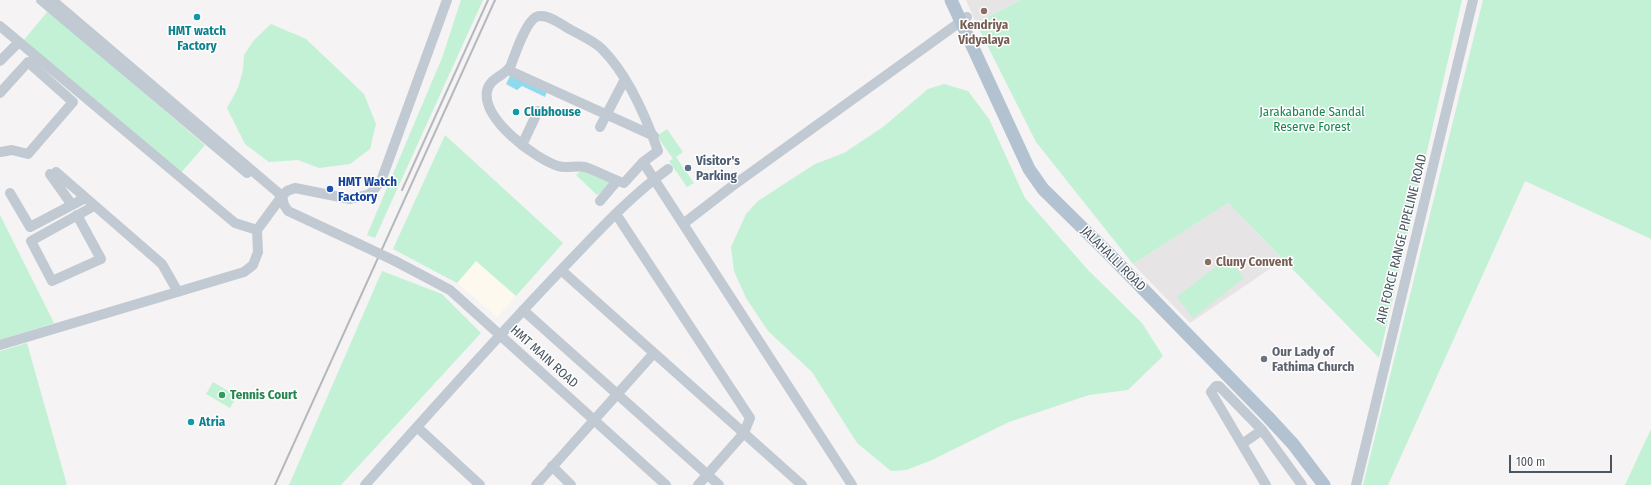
<!DOCTYPE html>
<style>
body{margin:0}
#map{position:relative;width:1651px;height:485px;overflow:hidden;background:#f5f3f3;font-family:"Fira Sans Condensed",sans-serif}
canvas{display:block}
.scale{position:absolute;left:1509px;top:455px;width:103px;height:18px;box-sizing:border-box;border:2px solid #4a5661;border-top:0;padding-left:5px;font-size:12px;line-height:14px;white-space:nowrap;color:#4a5661;-webkit-text-stroke:3px #fff;paint-order:stroke}
</style>
<div id="map">
<canvas width="1651" height="485"></canvas>
<div class="scale">100 m</div>
</div>
<script>
const context = document.querySelector('canvas').getContext('2d');
context.lineJoin = 'round';
function paint(path, color) {
  context.fillStyle = color;
  context.fill(path, 'evenodd');
}
function trace(path, color, width, dash) {
  context.strokeStyle = color;
  context.lineWidth = width;
  context.lineCap = dash ? 'butt' : 'round';
  context.setLineDash(dash || []);
  context.stroke(path);
}
function write(font, color, halo, rows, align = 'center') {
  context.font = font + ' "Fira Sans Condensed",sans-serif';
  context.lineWidth = 3;
  context.setLineDash([]);
  context.textBaseline = 'middle';
  context.strokeStyle = halo;
  context.fillStyle = color;
  for (const [text, x, y, turn = 0] of rows) {
    context.save();
    context.translate(x, y);
    context.rotate((+turn || 0) * Math.PI / 180);
    context.textAlign = isNaN(turn) ? turn : align;
    if (halo) context.strokeText(text, 0, 0);
    context.fillText(text, 0, 0);
    context.restore();
  }
}
const commercial = new Path2D(`
 M 476,261 L 516,296 L 497,317 L 457,283 Z`);
const education = new Path2D(`
 M 966,0 L 1021,0 L 976,23 Z
 M 1228,203 L 1283,260 L 1190,323 L 1133,264 Z`);
const green = new Path2D(`
 M 461,0 L 483,0 L 375,238 L 367,235 L 442,58 Z
 M 1021,0 L 1462,0 L 1379,358 L 1228,203 L 1133,264 L 1036,142 L 976,23 Z
 M 1483,0 L 1651,0 L 1651,239 L 1525,181 L 1388,485 L 1363,485 Z
 M 48,11 L 205,145 L 180,174 L 23,41 Z
 M 271,24 L 306,39 L 364,94 L 376,124 L 370,149 L 350,164 L 319,168 L 298,160 L 269,162 L 245,144 L 227,108 L 238,88 L 243,70 L 244,55 L 254,40 Z
 M 944,84 L 968,91 L 989,119 L 1025,198 L 1087,269 L 1142,323 L 1163,356 L 1128,390 L 1089,395 L 1009,422 L 932,460 L 906,470 L 891,471 L 857,443 L 812,372 L 768,331 L 746,298 L 734,271 L 731,247 L 746,214 L 758,201 L 815,164 L 844,153 L 883,127 L 928,89 Z
 M 667,129 L 683,152 L 676,157 L 694,183 L 687,187 L 669,161 L 673,159 L 657,136 Z
 M 445,135 L 563,243 L 516,296 L 476,261 L 457,283 L 393,249 Z
 M 583,169 L 612,184 L 597,195 L 576,175 Z
 M 0,215 L 54,323 L 0,340 Z
 M 1228,257 L 1244,278 L 1193,318 L 1177,297 Z
 M 382,271 L 442,294 L 481,333 L 341,485 L 289,485 Z
 M 27,343 L 67,485 L 0,485 L 0,351 Z
 M 213,382 L 237,396 L 230,408 L 206,394 Z
 M 1651,429 L 1651,485 L 1625,485 Z`);
const water = new Path2D(`
 M 511,74 L 547,91 L 545,97 L 522,86 L 517,90 L 506,84 Z`);
const minor = new Path2D(`
 M 41,0 L 247,173
 M 0,26 L 235,223 L 257,230
 M 0,61 L 19,42
 M 508,70 L 654,136
 M 0,93 L 28,62 L 73,102 L 28,154 L 12,150 L 0,152
 M 600,127 L 625,79
 M 522,145 L 538,111
 M 643,162 L 624,183 C 610,179 598,171 585,167 C 576,165 566,169 558,166 C 534,158 482,119 487,91 C 490,77 506,76 511,65 C 515,54 526,22 536,17 C 545,13 558,22 566,27 C 577,34 593,40 602,49 C 628,75 646,117 658,151 L 643,162 L 852,485
 M 56,172 L 162,264 L 178,292
 M 50,174 L 72,205 L 85,198
 M 10,193 L 30,227 L 72,205
 M 600,201 L 617,181
 M 616,214 L 750,418 L 744,433 L 698,485
 M 77,215 L 101,259 L 52,281 L 31,241 L 94,206
 M 683,224 L 731,187 L 967,17
 M 359,244 L 288,211 L 284,205 L 282,196 L 287,191 L 295,188 L 350,199 L 370,194 L 381,181 L 447,0
 M 395,261 L 450,290 L 666,485
 M 561,270 L 802,485
 M 523,310 L 719,485
 M 0,345 L 244,272 L 253,265 L 258,252 L 257,230 L 282,196 L 52,0
 M 417,427 L 480,485
 M 1242,444 L 1262,430
 M 552,466 L 571,485
 M 365,485 C 430,412 495,339 563,268 C 596,234 629,197 668,169
 M 536,485 L 654,353
 M 1266,485 L 1211,392 L 1216,386 L 1219,386 L 1262,430 L 1302,485
 M 1356,485 L 1473,0`);
const major = new Path2D(`
 M 951,0 L 1029,169 L 1043,189 L 1110,255 L 1268,417 L 1293,444 L 1324,485`);
const rail = new Path2D(`
 M 402,190 L 488,0
 M 275,485 L 495,0`);
const minorBridge = new Path2D(`
 M 359,244 L 395,261`);
const markers = [
 [984,11,4,"#8d6e63"],
 [197,17,4,"#0f9aa8"],
 [516,112,4,"#0f9aa8"],
 [688,168,4,"#5c6f8a"],
 [330,189,4,"#1a4fb4"],
 [1208,262,4,"#8d6e63"],
 [1264,359,4,"#6b7280"],
 [222,395,4,"#2e9e5b"],
 [191,422,4,"#0f9aa8"]
];
const educationNames = [
 ["Kendriya",984,25],
 ["Vidyalaya",984,40],
 ["Cluny Convent",1216,262,"left"]
];
const cultureNames = [
 ["HMT watch",197,31,"center"],
 ["Factory",197,46,"center"],
 ["Clubhouse",524,112],
 ["Atria",199,422]
];
const parkNames = [
 ["Jarakabande Sandal",1312,112],
 ["Reserve Forest",1312,127]
];
const serviceNames = [
 ["Visitor's",696,161],
 ["Parking",696,176]
];
const transitNames = [
 ["HMT Watch",338,182],
 ["Factory",338,197]
];
const streetNames = [
 ["AIR FORCE RANGE PIPELINE ROAD",1402,239,-76],
 ["JALAHALLI ROAD",1113,259,45],
 ["HMT MAIN ROAD",544,357,42]
];
const worshipNames = [
 ["Our Lady of",1272,352],
 ["Fathima Church",1272,367]
];
const leisureNames = [
 ["Tennis Court",230,395]
];
paint(commercial, '#fdf9ef');
paint(education, '#e6e4e5');
paint(green, '#c3f1d5');
paint(water, '#90daee');
trace(minor, '#c1cad2', 10);
trace(major, '#b3c2d1', 13);
trace(rail, '#b5b8bd', 2);
trace(minorBridge, '#c1cad2', 10);
for (const [x, y, r, color] of markers) {
  const dot = new Path2D();
  dot.arc(x, y, r, 0, 2 * Math.PI);
  context.fillStyle = color;
  context.fill(dot);
  trace(dot, '#fff', 1.5);
}
write('bold 13px', '#785e54', '#fff', educationNames);
write('bold 13px', '#0d838f', '#fff', cultureNames, 'left');
write('13px', '#17864f', '#fff', parkNames);
write('bold 13px', '#4e5e75', '#fff', serviceNames, 'left');
write('bold 13px', '#164399', '#fff', transitNames, 'left');
write('13px', '#4a5661', '#fff', streetNames);
write('bold 13px', '#5b616d', '#fff', worshipNames, 'left');
write('bold 13px', '#27864d', '#fff', leisureNames, 'left');
</script>
